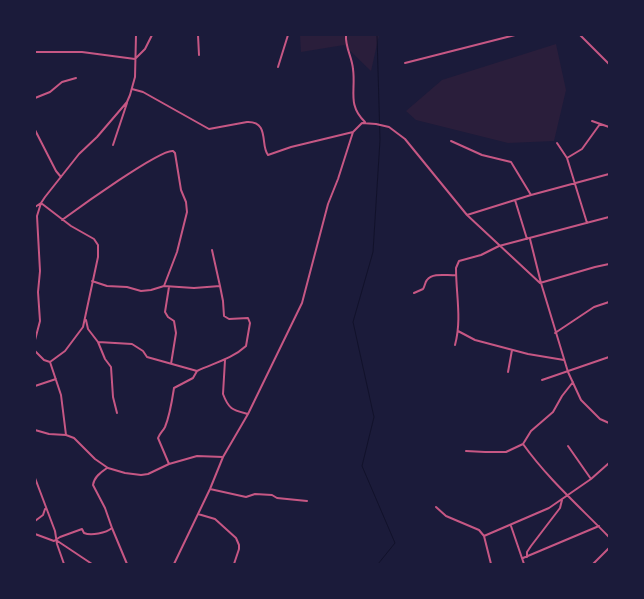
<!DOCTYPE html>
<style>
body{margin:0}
#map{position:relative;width:644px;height:599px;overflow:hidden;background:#1b1b3a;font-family:Signika,sans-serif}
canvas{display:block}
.frame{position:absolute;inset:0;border:36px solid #1b1b3a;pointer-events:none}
</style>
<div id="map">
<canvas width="644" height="599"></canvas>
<div class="frame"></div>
</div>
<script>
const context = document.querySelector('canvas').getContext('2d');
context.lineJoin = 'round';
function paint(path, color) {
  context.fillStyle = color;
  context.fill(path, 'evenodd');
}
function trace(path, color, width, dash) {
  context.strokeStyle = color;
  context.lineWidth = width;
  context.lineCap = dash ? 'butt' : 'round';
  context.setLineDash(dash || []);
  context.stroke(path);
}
const green = new Path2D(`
 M 300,35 L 379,35 L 371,71 L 344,45 L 301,52 Z
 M 556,44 L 566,90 L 554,141 L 508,143 L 416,120 L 406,111 L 442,80 Z`);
const stream = new Path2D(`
 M 377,35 L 380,140 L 373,252 L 353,322 L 374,417 L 362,466 L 395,543 L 378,564`);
const minor = new Path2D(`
 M 198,35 L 199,55
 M 346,35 C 345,47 352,57 353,69 C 356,90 347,105 365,122
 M 580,35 L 609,64
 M 35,52 L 82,52 L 135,59 L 145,49 L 152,35
 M 405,63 L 515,35
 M 278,67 L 288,35
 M 132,89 L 143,92 L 209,129 L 247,122 C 270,121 260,146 268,155 L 291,147 L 353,132
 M 35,98 L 50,92 L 62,82 L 76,78
 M 592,121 L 609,127
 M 35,130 L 56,171 L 61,177
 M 451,141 L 482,155 L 511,162 L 531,195
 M 557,143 L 567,158 L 587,223
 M 113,145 L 127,103
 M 567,158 L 582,149 L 600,124
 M 515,200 L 527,239
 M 35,207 L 41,203 L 45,197 L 79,154 L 97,137 L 127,102 L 130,95 L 135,77 L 136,35
 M 467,215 L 531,195 L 609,174
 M 62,220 C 77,209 160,149 173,151 L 175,153 L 181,190 L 186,202 L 187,212 L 177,252 L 164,286
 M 530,239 L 541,283 L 568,372 L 581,400 L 600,419 L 609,423
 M 92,281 L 107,286 L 127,287 L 141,291 L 151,290 L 164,286 L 194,288 L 220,286 L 212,250
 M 169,287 L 165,312 L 168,317 L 174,321 L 176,333 L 171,364
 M 414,293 L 423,289 C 425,286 425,282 427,280 C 433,272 448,276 456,275
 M 86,320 L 88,329 L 98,342 L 105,359 L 111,367 L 113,397 L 117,413
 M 458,331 L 475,340 L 528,354 L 564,360
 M 555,333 L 594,307 L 609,302
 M 35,340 L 40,321 L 38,292 L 40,271 L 37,216 L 41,203 L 71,226 L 94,239 L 98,245 L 98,257 L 83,327 L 65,351 L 50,362
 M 98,342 L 132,344 L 143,351 L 147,357 L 197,371 C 214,363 232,359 246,346 L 250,323 L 248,318 L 229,319 L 224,316 L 223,301 L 220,286
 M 455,345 C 462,319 456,295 456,268 L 459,261 L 481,255 L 499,246 L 609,217
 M 35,351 L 44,360 L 50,362
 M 225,360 L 223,394 C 229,410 233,410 248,414
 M 50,362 L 61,395 L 66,435
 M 508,372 L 512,350
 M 542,380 L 609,357
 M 35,386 L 56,379
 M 35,430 L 49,434 L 66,435 L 74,438 L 95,459 L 108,468 L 125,473 L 141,475 L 148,474 L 169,464 L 197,456 L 223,457
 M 523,444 C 548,479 579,506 609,537
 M 568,446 L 591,479
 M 466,451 L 485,452 L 506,452 L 523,444 L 531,431 L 553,412 L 562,396 L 573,382
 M 169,464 L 158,438 C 160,433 163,431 165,427 C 170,415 172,401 174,388 L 193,378 L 197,371
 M 35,478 L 55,531 L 57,544 L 64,564
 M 210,489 L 246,497 L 255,494 L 272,495 L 277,498 L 307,501
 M 436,507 L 446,516 L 479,530 L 484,536 L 491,564
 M 198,514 L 215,519 L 236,538 L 239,545 L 239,549 L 234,564
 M 35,521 L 43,515 L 45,509
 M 511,526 L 524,564
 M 112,528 L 127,564
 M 35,534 L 54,541 L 60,537 L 82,529 L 84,533 C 91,536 106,533 112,528 L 105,508 L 93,485 C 94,477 101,472 107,468
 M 484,536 L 549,508 L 591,479 L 609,463
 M 56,540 L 92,564
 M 527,557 L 527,552 L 531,546 L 560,508 L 562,500
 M 523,558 L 599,526
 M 174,564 L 210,489 L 223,457 L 248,414 L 302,303 L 328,204 L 338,179 L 353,132 L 362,123 L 376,124 L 389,127 L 405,139 L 467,215 L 540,283 L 595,267 L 609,264
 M 593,564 L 609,548`);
paint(green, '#2a1e3b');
trace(stream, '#12122b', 1);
trace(minor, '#c65784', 2);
</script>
